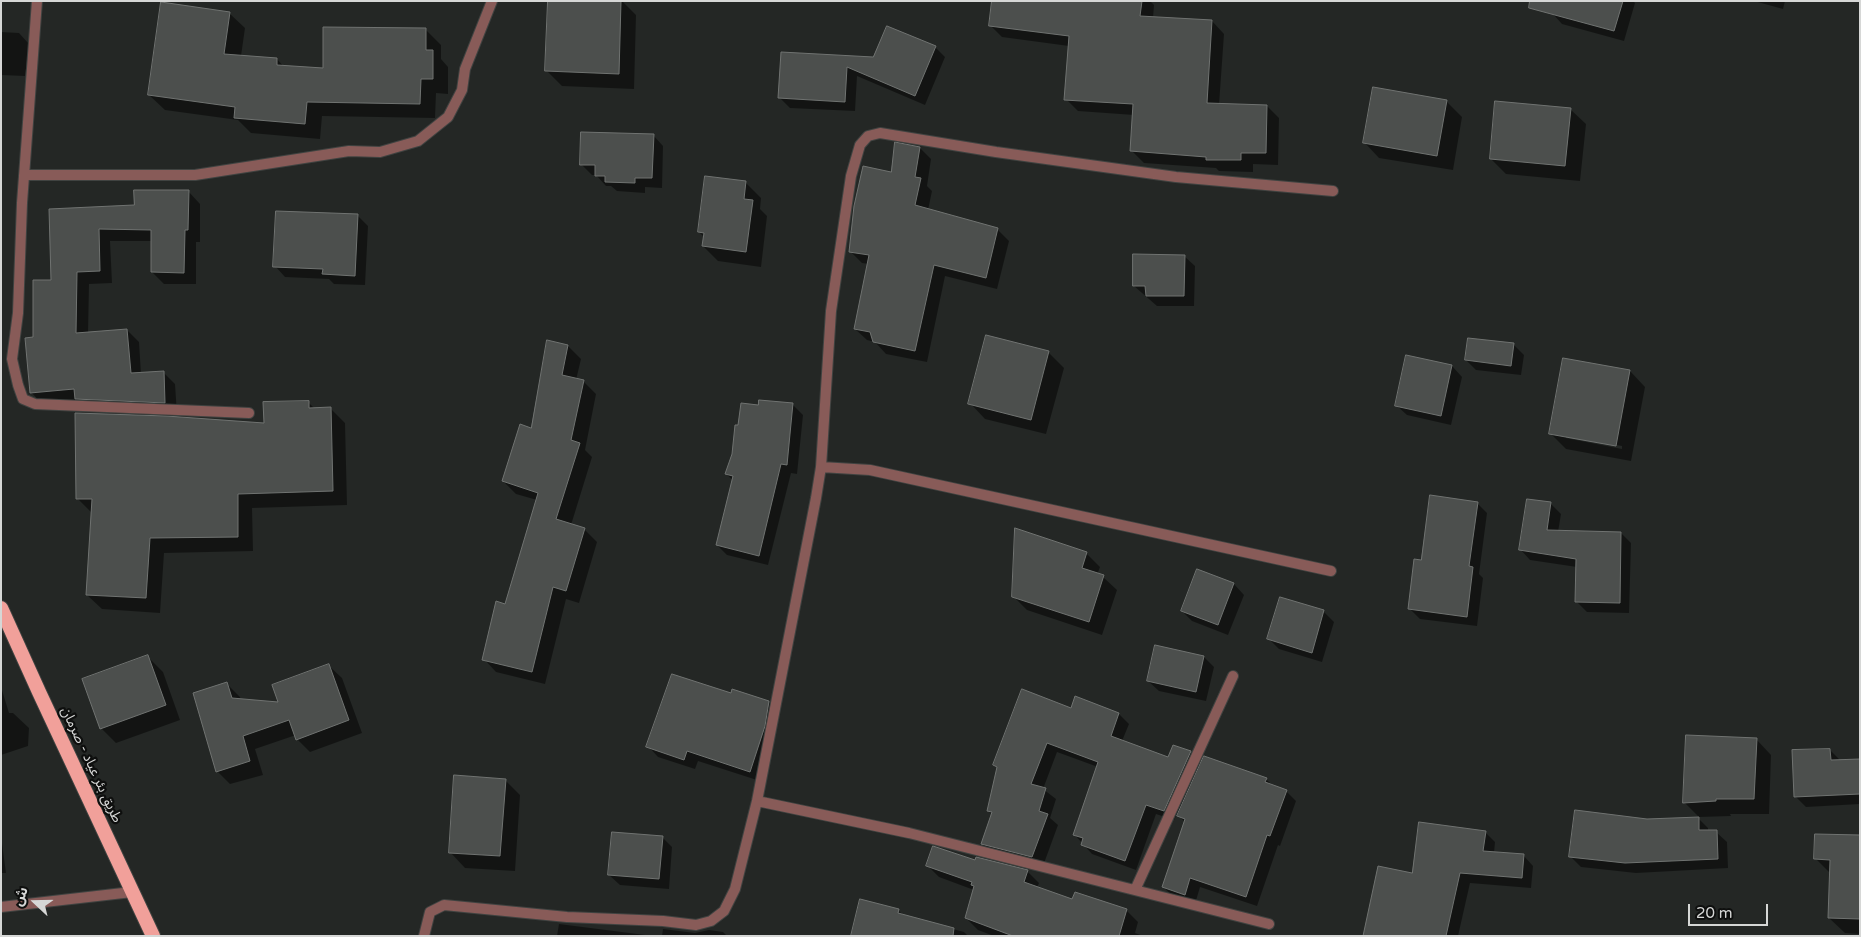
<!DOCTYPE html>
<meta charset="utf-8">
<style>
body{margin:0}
#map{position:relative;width:1861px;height:937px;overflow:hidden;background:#242725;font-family:"Varela Round","Noto Sans Arabic",sans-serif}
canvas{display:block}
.frame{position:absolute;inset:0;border:2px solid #d6d7d6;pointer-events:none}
.north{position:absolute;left:10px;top:877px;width:50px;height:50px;-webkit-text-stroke:4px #0e0f0e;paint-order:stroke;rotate:291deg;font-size:14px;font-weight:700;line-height:20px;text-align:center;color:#d6d7d6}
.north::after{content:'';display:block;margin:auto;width:18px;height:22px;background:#d6d7d6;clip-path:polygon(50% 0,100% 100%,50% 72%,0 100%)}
.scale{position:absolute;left:1688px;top:904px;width:80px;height:22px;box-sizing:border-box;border:2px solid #d6d7d6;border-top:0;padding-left:6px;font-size:15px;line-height:18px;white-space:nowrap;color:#d6d7d6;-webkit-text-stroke:4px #0e0f0e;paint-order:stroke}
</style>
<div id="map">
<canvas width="1861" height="937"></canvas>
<div class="frame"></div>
<div class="north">ش</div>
<div class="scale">20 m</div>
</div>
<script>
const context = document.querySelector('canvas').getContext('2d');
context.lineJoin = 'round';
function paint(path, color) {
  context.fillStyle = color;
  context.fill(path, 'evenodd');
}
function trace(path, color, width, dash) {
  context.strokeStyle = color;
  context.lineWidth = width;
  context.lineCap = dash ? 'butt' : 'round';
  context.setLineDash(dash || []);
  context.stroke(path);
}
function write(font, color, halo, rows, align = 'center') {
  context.font = font + ' "Varela Round","Noto Sans Arabic",sans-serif';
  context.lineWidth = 4.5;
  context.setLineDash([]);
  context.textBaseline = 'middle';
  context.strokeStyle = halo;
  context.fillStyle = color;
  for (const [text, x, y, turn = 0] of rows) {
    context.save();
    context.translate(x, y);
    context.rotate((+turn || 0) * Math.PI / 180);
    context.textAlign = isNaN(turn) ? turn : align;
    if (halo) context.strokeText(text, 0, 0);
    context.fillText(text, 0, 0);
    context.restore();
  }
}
const shadow = new Path2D(`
 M 549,1 L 622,1 L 636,15 L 634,89 L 562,86 L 547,71 Z
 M 993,1 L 1150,1 L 1154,5 L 1153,18 L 1212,21 L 1224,34 L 1219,105 L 1267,106 L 1279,118 L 1278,165 L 1253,164 L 1253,172 L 1219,171 L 1216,168 L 1144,163 L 1132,151 L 1134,115 L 1078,111 L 1066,99 L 1069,46 L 1002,37 L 990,25 Z
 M 1555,1 L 1633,1 L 1635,3 L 1624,41 L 1562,24 L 1552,13 Z
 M 1754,1 L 1785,1 L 1783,9 Z
 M 229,13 L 245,28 L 241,56 L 277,59 L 284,67 L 324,70 L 426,30 L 441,45 L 441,59 L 448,67 L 448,94 L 436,93 L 435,118 L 322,116 L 320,139 L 251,133 L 238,120 L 165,110 L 149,95 Z
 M 1,32 L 19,33 L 29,44 L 25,76 L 1,75 Z
 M 935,47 L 945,57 L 925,105 L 857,76 L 855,111 L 790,108 L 780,98 L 782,53 L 874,59 Z
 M 1447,102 L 1462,117 L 1453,170 L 1379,158 L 1364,142 Z
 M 1570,109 L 1586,124 L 1580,181 L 1506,174 L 1491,159 Z
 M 653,135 L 663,146 L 662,188 L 645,187 L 645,193 L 617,191 L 611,186 L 606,186 L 596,175 L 592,175 L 581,164 Z
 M 920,148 L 931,159 L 927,186 L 932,191 L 928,210 L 997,229 L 1009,241 L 997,289 L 945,276 L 927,362 L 886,354 L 875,342 L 867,340 L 855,329 L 869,264 L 862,263 L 850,251 L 892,173 Z
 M 746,183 L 761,198 L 760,209 L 767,216 L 761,267 L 718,261 L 703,246 L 704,237 L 699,232 Z
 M 188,191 L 200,204 L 200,242 L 196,242 L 196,284 L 164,284 L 152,272 L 152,241 L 110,241 L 112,283 L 89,284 L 88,334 L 127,330 L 139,342 L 141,374 L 163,372 L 175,384 L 177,414 L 43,405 L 31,392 L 34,338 L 53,281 L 50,210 L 135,206 Z
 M 358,216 L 368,226 L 365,285 L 334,284 L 329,279 L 285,277 L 275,266 Z
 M 1184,256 L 1195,266 L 1194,306 L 1157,306 L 1134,286 Z
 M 1514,345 L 1524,355 L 1521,375 L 1476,370 L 1466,360 Z
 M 568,346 L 581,359 L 576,380 L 583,381 L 596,394 L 585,450 L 592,457 L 571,525 L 584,529 L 597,542 L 579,603 L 566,599 L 545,684 L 496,672 L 484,659 L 506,605 L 537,500 L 516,494 L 503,481 L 532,429 Z
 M 1048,352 L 1064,368 L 1046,434 L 985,419 L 970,403 Z
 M 1452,366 L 1462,377 L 1451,425 L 1407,415 L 1396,405 Z
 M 1630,371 L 1645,387 L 1631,461 L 1566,449 L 1550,433 ZM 1566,436 L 1622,446 L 1622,449 L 1566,438 Z
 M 308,402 L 315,409 L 330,408 L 345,423 L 347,505 L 252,508 L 253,551 L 164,553 L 160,613 L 102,609 L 87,595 L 92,513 L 78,499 L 265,425 Z
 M 760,402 L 793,405 L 803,415 L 797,474 L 791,473 L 768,565 L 727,555 L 717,545 L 734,481 L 726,474 L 733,455 L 739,427 L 759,406 Z
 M 1528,500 L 1551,504 L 1561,514 L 1558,532 L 1621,533 L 1631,543 L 1629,613 L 1587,612 L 1577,602 L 1577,567 L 1530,560 L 1520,549 Z
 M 1477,503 L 1487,513 L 1479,574 L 1483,578 L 1477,626 L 1420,619 L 1410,609 L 1422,561 Z
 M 1086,553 L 1100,567 L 1097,575 L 1103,577 L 1117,590 L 1102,635 L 1027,610 L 1013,596 Z
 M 1198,570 L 1234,584 L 1244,595 L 1228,635 L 1192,621 L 1182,611 Z
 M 1323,611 L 1334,622 L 1322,662 L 1279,649 L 1269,639 Z
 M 148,657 L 163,672 L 180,720 L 116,743 L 101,728 Z
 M 1204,657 L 1214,667 L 1206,701 L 1159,691 L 1148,681 Z
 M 328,665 L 342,678 L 362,733 L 310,752 L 297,739 L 296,735 L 255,749 L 263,775 L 230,784 L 217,771 L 227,684 L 240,697 L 241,700 L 280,704 Z
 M 1,687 L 9,713 L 13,713 L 29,728 L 28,746 L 1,755 Z
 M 732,695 L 769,703 L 779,713 L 760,781 L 698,761 L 695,769 L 658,757 L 648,746 Z
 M 1072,709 L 1119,714 L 1129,724 L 1122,741 L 1169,759 L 1190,752 L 1202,764 L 1266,779 L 1273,786 L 1286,791 L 1296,801 L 1280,846 L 1278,845 L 1257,906 L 1200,887 L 1195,904 L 1174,897 L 1163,887 L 1185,822 L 1177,814 L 1174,820 L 1156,814 L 1136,870 L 1092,854 L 1074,834 L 1098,767 L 1057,752 L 1043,789 L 1056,799 L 1050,818 L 1058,825 L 1043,866 L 992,854 L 982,844 L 993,815 L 988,811 L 998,769 L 994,765 Z
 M 1756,739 L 1771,755 L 1769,814 L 1730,814 L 1731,816 L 1699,817 L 1684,802 Z
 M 1830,750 L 1840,760 L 1860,761 L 1860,804 L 1806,807 L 1795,796 Z
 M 505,780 L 520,795 L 515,871 L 465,868 L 450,852 Z
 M 1698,818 L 1708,828 L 1708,831 L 1716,832 L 1727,842 L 1728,868 L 1636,873 L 1581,867 L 1570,856 L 1647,820 Z
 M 1485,832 L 1495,842 L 1494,853 L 1523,855 L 1533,866 L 1531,888 L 1470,883 L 1458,936 L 1364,936 L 1413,875 Z
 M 1,836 L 6,873 L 1,873 Z
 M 662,837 L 672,847 L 669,889 L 620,885 L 609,875 Z
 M 1860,837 L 1860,934 L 1845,933 L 1829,918 L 1831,874 L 1815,858 Z
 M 976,862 L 1027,871 L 1039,883 L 1037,888 L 1073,901 L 1126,910 L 1138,922 L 1135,933 L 1143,936 L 994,936 L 978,930 L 966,918 L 974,890 L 939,877 L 927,865 Z
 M 898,910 L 904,916 L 964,932 L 968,936 L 854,936 Z
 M 559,924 L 653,936 L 557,936 Z
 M 663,929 L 695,933 L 709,930 L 723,932 L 727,936 L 662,936 Z`);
const building = new Path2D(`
 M 548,1 L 621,1 L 619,74 L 545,71 Z
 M 992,1 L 1142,1 L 1140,16 L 1212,20 L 1207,103 L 1267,105 L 1266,153 L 1241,153 L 1241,160 L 1206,160 L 1206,157 L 1130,151 L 1133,104 L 1064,100 L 1069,36 L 989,26 Z
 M 1530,1 L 1623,1 L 1614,31 L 1529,8 Z
 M 161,2 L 230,12 L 224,54 L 277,58 L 277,65 L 323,68 L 323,27 L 426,28 L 426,50 L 433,50 L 433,79 L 421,79 L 420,104 L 307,102 L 305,124 L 234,118 L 235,107 L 148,95 Z
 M 887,26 L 936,46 L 915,96 L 847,67 L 845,102 L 778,98 L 781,52 L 873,57 Z
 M 1373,87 L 1447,100 L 1437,156 L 1363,143 Z
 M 1495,101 L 1571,108 L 1565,166 L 1490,159 Z
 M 581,132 L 654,134 L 652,178 L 635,178 L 635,183 L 605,182 L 605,176 L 595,176 L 595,165 L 580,165 Z
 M 895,142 L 920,147 L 915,177 L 921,178 L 915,205 L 998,228 L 986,278 L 934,265 L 915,351 L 873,342 L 870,332 L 854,329 L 869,255 L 849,252 L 854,206 L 863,166 L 891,172 Z
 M 705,176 L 746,181 L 744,199 L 753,200 L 746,252 L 702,246 L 704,233 L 698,232 Z
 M 134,190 L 189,190 L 188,230 L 185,230 L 184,273 L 151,272 L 151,230 L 99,229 L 100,271 L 77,272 L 76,333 L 127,329 L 131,373 L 164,371 L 165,403 L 75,399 L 74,389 L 30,393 L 25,338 L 33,337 L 33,280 L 51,280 L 49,209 L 134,205 Z
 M 276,211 L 358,214 L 355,276 L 322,274 L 323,269 L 273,267 Z
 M 1133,254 L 1185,255 L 1184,296 L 1146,296 L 1145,286 L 1133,286 Z
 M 986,335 L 1049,351 L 1031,420 L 968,404 Z
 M 1468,338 L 1514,343 L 1511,366 L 1465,360 Z
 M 547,340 L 568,345 L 562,375 L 584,380 L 571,440 L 580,443 L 556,519 L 585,528 L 566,591 L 553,587 L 532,672 L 482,660 L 496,601 L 505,604 L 538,493 L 502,481 L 520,424 L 531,428 Z
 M 1406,355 L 1452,365 L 1441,416 L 1395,406 Z
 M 1563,358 L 1630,370 L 1616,446 L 1549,434 Z
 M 759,400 L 793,403 L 787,465 L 781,464 L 759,556 L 716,545 L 733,476 L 725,474 L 732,454 L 735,425 L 738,425 L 741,403 L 758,405 Z
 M 309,401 L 309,408 L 331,407 L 333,491 L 238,494 L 238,537 L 150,538 L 146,598 L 86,595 L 92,499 L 76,499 L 75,413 L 166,416 L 264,423 L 263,402 Z
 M 1430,495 L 1478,502 L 1469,566 L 1473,567 L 1467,617 L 1408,609 L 1414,559 L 1421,560 Z
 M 1527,499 L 1551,502 L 1547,530 L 1621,532 L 1620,603 L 1575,602 L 1576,559 L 1519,550 Z
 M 1015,528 L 1087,552 L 1082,568 L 1104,575 L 1089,622 L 1012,597 Z
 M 1197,569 L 1234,583 L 1218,625 L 1181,611 Z
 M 1280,597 L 1324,610 L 1312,653 L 1267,639 Z
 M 1155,645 L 1204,656 L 1196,692 L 1147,681 Z
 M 148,655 L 166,705 L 100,729 L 82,679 Z
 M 329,664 L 349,720 L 296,740 L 289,720 L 243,736 L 250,761 L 216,772 L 193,693 L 227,682 L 232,698 L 278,702 L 272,685 Z
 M 672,674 L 731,693 L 732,689 L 769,701 L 765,726 L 750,772 L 687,751 L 684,760 L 646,747 Z
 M 1022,689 L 1071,708 L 1075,696 L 1119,713 L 1111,736 L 1168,757 L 1173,745 L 1191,751 L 1164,811 L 1146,805 L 1125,861 L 1081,845 L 1083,838 L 1073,835 L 1098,762 L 1047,743 L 1031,784 L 1046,788 L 1039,811 L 1048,814 L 1032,857 L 981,844 L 992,812 L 987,811 L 997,767 L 993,765 Z
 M 1686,735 L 1757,738 L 1754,799 L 1716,799 L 1716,801 L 1683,803 Z
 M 1830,749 L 1831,760 L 1860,759 L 1860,794 L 1794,797 L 1792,750 Z
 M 1204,756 L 1267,778 L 1265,782 L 1287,790 L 1270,836 L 1267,835 L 1246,897 L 1190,878 L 1185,895 L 1162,887 L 1185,819 L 1177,816 Z
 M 454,775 L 506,779 L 500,856 L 449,853 Z
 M 1575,810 L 1647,819 L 1699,817 L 1699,830 L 1717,830 L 1718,859 L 1625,863 L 1569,857 Z
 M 1419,822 L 1486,831 L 1483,851 L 1524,854 L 1522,878 L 1460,873 L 1446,936 L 1363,936 L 1378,866 L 1412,873 Z
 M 612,832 L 663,836 L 659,879 L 608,875 Z
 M 1815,834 L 1860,835 L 1860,919 L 1828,918 L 1830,860 L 1814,859 Z
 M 933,846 L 975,860 L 976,857 L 1028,870 L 1024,882 L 1072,899 L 1075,892 L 1127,909 L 1119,936 L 1013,936 L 965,918 L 974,886 L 971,885 L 972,882 L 926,866 Z
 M 860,899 L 899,909 L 898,913 L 954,928 L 953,936 L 851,936 Z`);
const minor = new Path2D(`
 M 37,1 L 22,203 L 18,313 L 12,359 L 18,385 L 23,399 L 35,404 L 249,413
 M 24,175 L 195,175 L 349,151 L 380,152 L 418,141 L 448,117 L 462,90 L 465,69 L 492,1
 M 821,467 L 870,470 L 1331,571
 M 757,801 L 909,833 L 1269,924
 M 1135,890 L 1233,676
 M 1,907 L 132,892
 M 424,936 L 430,912 L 444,905 L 567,917 L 663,921 L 696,925 L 711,921 L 724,911 L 735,889 L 757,801 L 816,498 L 821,467 L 831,311 L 851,176 L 860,145 L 868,136 L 880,133 L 996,152 L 1176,177 L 1333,191`);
const trunk = new Path2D(`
 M 1,608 L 39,692 L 153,936`);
const streetNames = [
 ["طريق بئر عياد - صرمان",91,765,65]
];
paint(shadow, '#0007');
paint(building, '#4c4f4d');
trace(building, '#707371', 1);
trace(minor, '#404341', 12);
trace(trunk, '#404341', 16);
trace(minor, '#885b58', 10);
trace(trunk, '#f1a09a', 14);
write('14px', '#d6d7d6', '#0e0f0e', streetNames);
</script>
